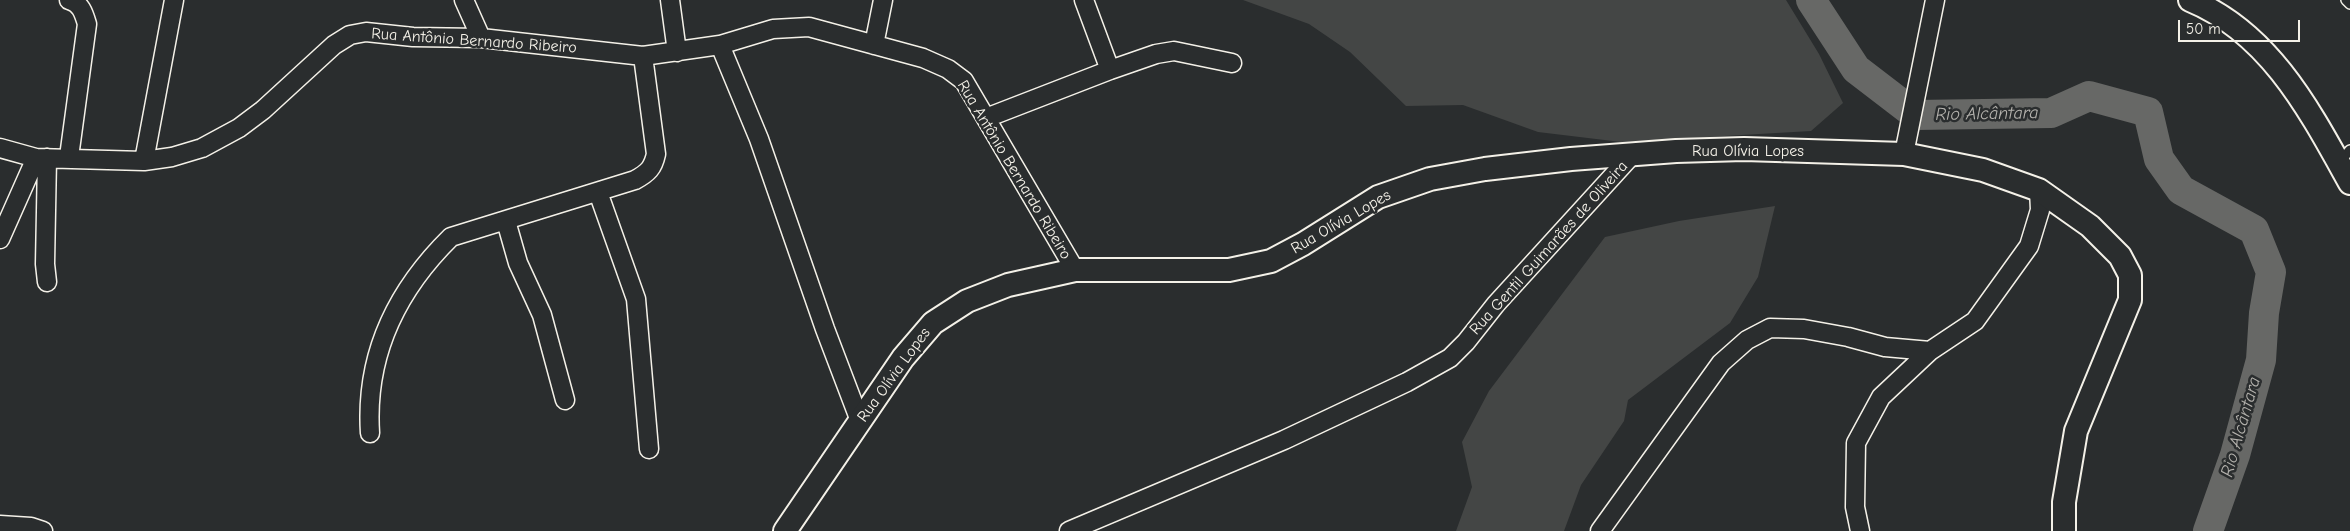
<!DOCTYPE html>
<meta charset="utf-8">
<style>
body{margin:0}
#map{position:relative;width:2350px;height:531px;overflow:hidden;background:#2a2d2e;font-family:"Comic Neue",sans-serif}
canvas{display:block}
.scale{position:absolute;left:2178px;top:20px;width:122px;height:22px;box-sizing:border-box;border:2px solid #f4f1e8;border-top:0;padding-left:6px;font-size:15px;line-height:18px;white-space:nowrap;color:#f4f1e8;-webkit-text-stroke:4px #2a2d2e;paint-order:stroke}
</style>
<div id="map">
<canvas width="2350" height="531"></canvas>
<div class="scale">50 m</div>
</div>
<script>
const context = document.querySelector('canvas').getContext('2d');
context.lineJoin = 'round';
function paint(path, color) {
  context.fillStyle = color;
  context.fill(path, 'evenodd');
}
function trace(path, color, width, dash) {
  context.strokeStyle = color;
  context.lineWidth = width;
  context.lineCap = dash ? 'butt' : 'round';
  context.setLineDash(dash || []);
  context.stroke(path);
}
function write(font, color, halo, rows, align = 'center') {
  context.font = font + ' "Comic Neue",sans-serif';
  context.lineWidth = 5;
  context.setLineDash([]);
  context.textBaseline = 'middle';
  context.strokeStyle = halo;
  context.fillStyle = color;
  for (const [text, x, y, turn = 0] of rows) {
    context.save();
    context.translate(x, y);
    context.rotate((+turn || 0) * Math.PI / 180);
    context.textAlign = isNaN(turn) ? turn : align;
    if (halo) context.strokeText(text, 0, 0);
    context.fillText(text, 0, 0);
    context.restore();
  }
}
const green = new Path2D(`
 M 1243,0 L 1786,0 L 1819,54 L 1843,103 L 1811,131 L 1621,142 L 1538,132 L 1463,105 L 1406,106 L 1350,52 L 1309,24 Z
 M 1775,206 L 1758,277 L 1730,323 L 1628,400 L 1624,421 L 1581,485 L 1564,531 L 1456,531 L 1472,487 L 1462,442 L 1489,391 L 1605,237 L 1679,221 Z`);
const river = new Path2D(`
 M 1811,0 L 1856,69 L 1916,115 L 2051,113 L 2089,96 L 2148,112 L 2159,159 L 2181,190 L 2254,230 L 2271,272 L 2264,313 L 2261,360 L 2235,455 L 2208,531`);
const service = new Path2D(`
 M 2346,0 L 2350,4
 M 2339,163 L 2350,150`);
const minor = new Path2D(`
 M 69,0 C 81,3 84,14 87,24 L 69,157
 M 464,0 L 481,38
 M 670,0 L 677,52
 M 1084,0 L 1110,70
 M 720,45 L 773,29 L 809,27 L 923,58 L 948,69 L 964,81 L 1075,270
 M 874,45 L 883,0
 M 986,118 L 1110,70 L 1156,54 L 1174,51 L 1232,63
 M 0,148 L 36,158 L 144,161 L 172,157 L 202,148 L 239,128 L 263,110 L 334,45 L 350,35 L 366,32 L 413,37 L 481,38 L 643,56 L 720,45 L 759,139 L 825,329 L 860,421
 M 1904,154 L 1935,0
 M 47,158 L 45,264 L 47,282
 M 144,161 L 174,0
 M 598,192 L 636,299 L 649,449
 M 506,221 L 518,263 L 542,315 L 565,400
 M 0,239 L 36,158
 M 370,433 C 365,355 396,291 451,237 L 635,180 C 648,173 653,168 656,154 L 643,56
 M 0,525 L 31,527 L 43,531
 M 1069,531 L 1284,440 L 1407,382 L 1450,358 L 1466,342 L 1496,304 L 1632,155
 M 1600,531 L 1721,363 L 1747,340 L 1770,328 L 1804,329 L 1848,337 L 1885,347 L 1930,351 L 1975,321 L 2029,246 L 2040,210 L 2039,190
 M 1860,531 L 1855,507 L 1856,443 L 1881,397 L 1930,351`);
const tertiary = new Path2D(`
 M 2190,0 C 2270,33 2310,111 2350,183
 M 785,531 L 903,358 L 933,323 L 967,301 L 1008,285 L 1075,270 L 1229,270 L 1271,261 L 1303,244 L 1378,197 L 1430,179 L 1485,169 L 1571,159 L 1676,151 L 1744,149 L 1904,154 L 1983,170 L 2039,190 L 2090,226 L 2120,256 L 2130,275 L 2130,300 L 2076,431 L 2064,502 L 2064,531`);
const streetNames = [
 ["Rua Antônio Bernardo Ribeiro",474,41,4],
 ["Rua Olívia Lopes",1748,151],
 ["Rua Antônio Bernardo Ribeiro",1014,170,59],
 ["Rua Olívia Lopes",1341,222,-30],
 ["Rua Gentil Guimarães de Oliveira",1549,248,-48],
 ["Rua Olívia Lopes",894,375,-54]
];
const waterNames = [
 ["Rio Alcântara",1987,114,-1],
 ["Rio Alcântara",2241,427,-74]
];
paint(green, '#444645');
trace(river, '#676866', 30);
trace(service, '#f4f1e8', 12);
trace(minor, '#f4f1e8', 21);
trace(tertiary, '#f4f1e8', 26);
trace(service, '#2a2d2e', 9);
trace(minor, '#2a2d2e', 18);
trace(tertiary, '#2a2d2e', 22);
write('16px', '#f4f1e8', '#2a2d2e', streetNames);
write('italic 18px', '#b5b3ae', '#2a2d2e', waterNames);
</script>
